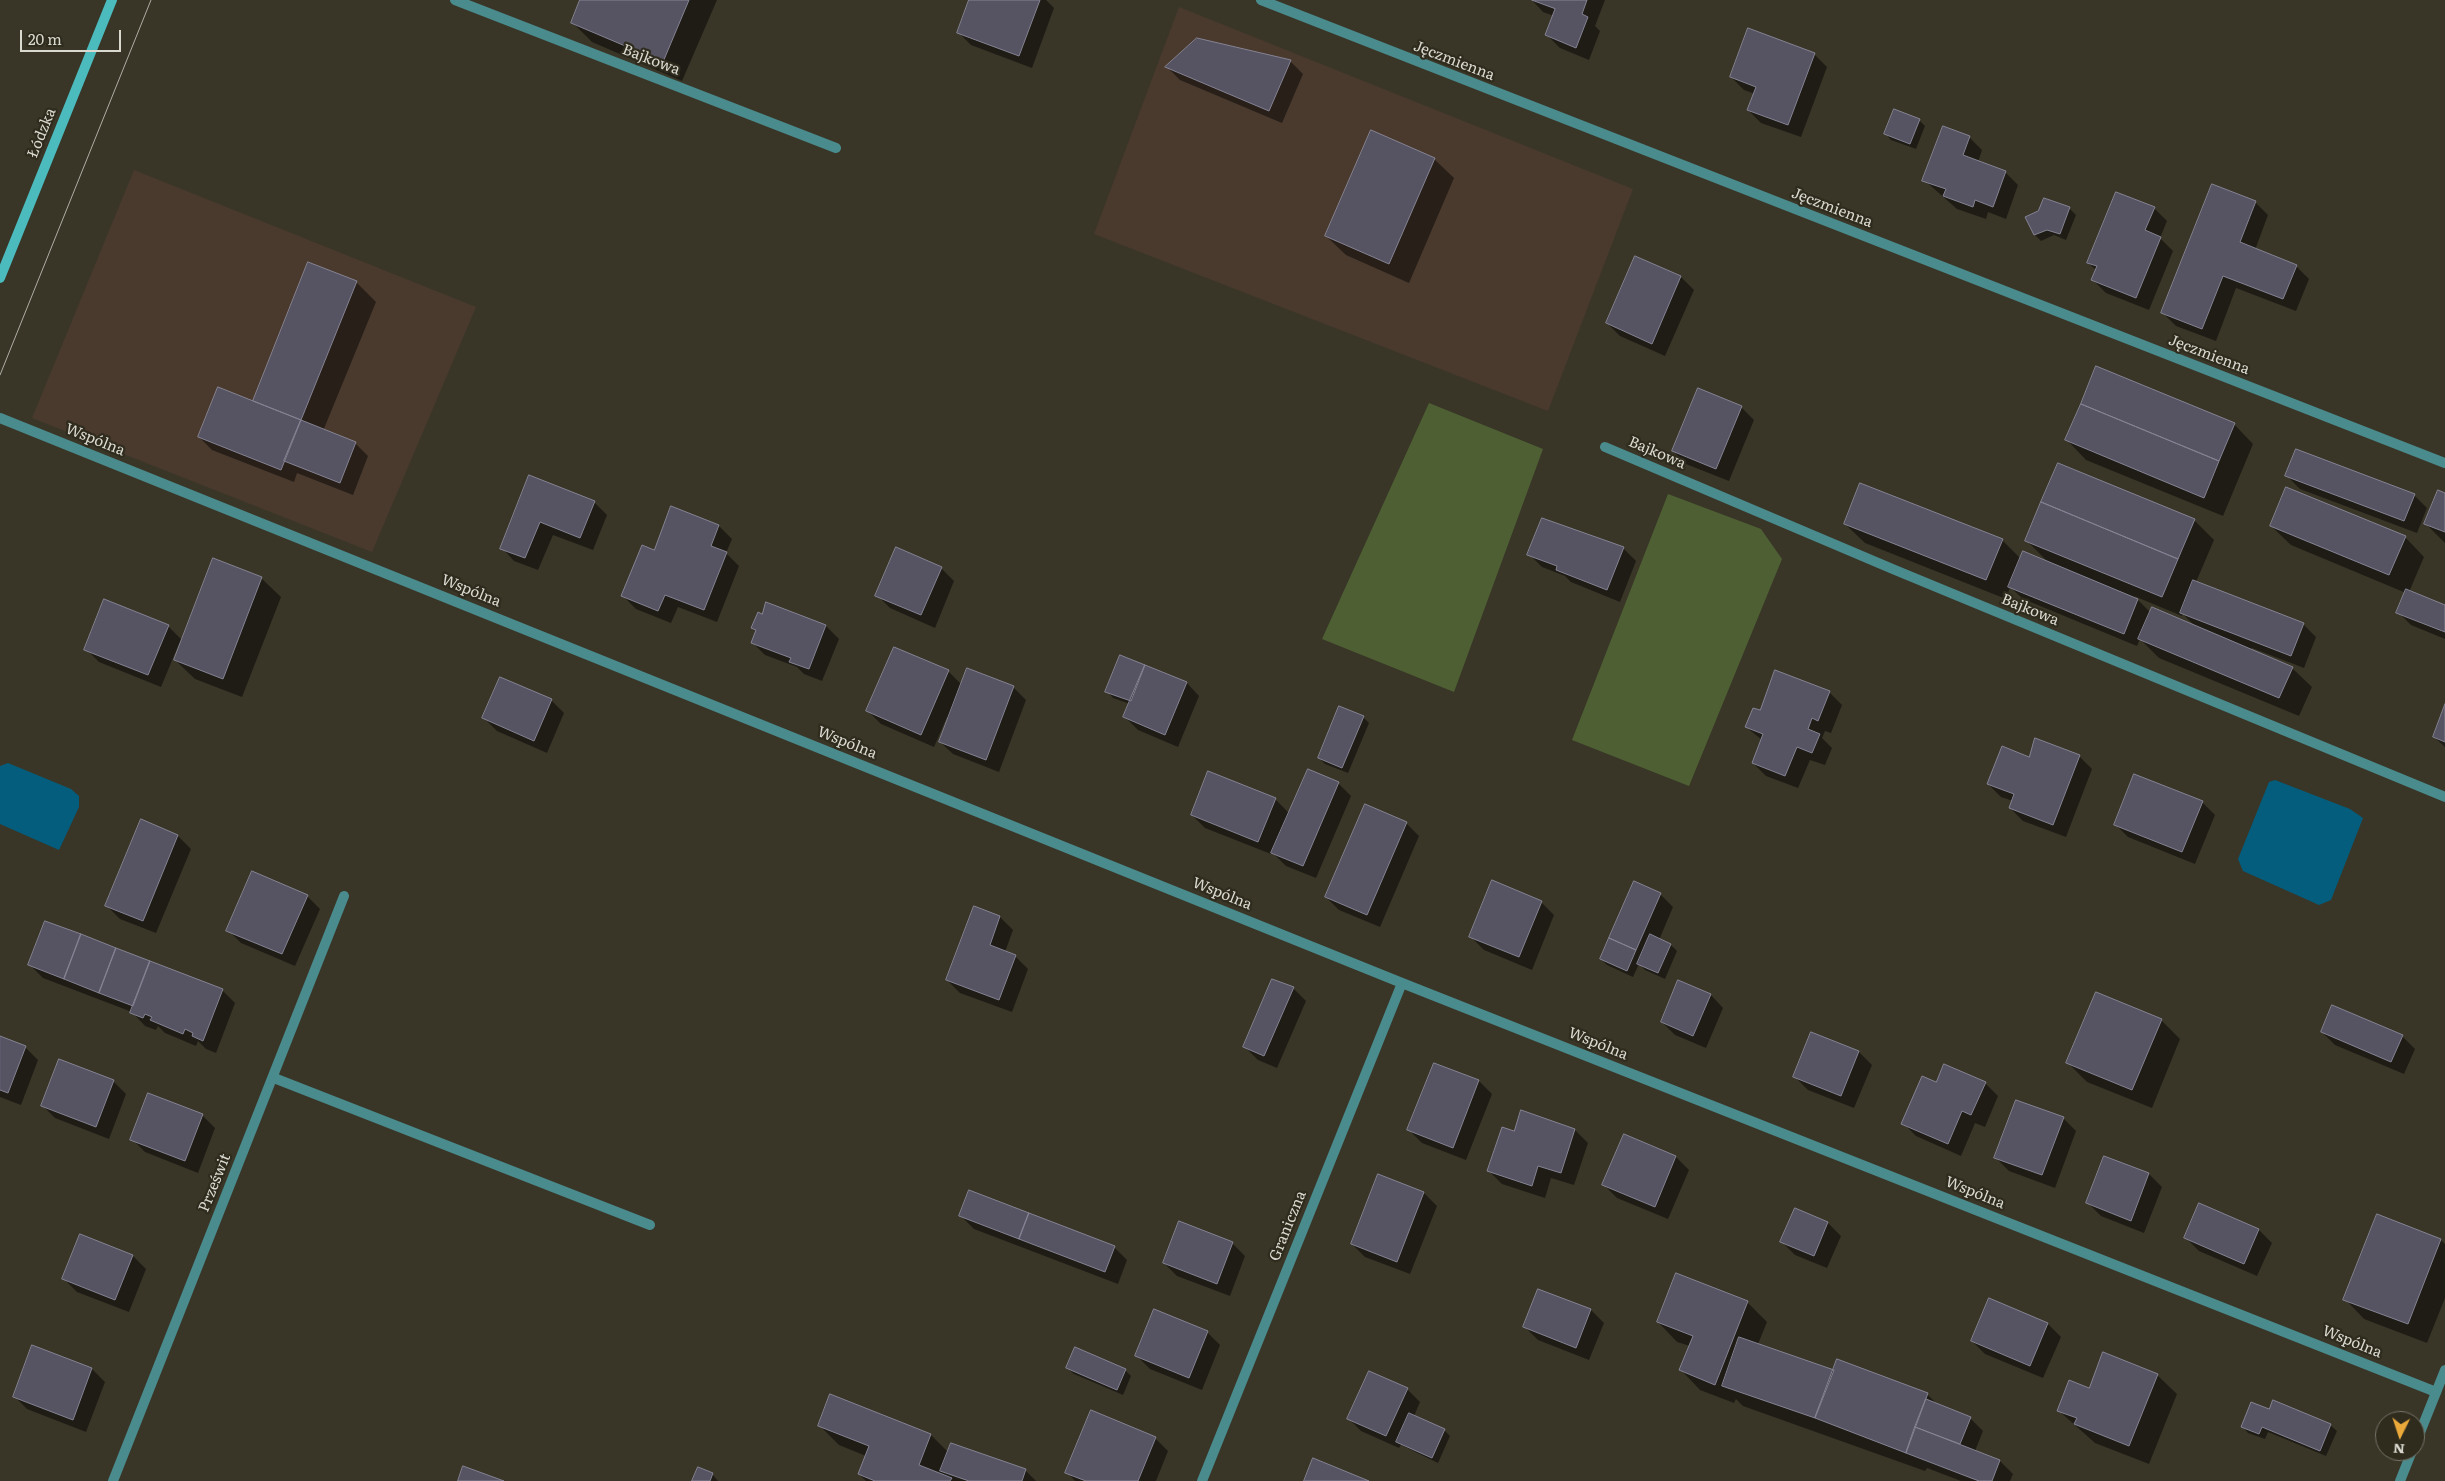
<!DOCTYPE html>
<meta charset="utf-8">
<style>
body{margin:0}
#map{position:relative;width:2445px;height:1481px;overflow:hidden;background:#393628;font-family:Literata,serif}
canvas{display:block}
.north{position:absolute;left:2375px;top:1411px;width:50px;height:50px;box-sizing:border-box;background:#2f2c1e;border:1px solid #737165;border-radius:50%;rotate:184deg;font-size:14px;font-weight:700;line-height:20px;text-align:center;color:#dad9d0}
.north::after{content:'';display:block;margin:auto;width:18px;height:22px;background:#eba93a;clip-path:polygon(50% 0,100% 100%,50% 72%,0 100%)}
.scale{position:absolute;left:20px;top:30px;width:101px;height:22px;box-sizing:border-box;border:2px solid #dad9d0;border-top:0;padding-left:6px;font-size:15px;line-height:18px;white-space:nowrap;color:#dad9d0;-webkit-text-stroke:4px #2f2c1e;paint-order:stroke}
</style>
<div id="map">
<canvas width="2445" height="1481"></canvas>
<div class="north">N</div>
<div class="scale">20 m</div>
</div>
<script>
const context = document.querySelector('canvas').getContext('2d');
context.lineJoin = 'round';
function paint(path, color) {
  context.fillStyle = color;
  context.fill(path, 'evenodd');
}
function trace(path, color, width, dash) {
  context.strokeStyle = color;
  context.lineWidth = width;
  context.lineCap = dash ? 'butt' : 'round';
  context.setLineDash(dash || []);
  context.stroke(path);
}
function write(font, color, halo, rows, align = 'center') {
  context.font = font + ' Literata,serif';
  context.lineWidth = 4.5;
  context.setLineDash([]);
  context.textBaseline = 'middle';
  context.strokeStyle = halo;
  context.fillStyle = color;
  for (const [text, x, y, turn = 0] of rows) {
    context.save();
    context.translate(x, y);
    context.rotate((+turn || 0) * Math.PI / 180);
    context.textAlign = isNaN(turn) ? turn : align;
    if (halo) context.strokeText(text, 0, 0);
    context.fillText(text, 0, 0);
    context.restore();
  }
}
const commercial = new Path2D(`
 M 1179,7 L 1633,189 L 1548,411 L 1094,234 Z
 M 134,170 L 476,307 L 372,552 L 32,418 Z`);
const green = new Path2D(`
 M 1429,403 L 1543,449 L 1454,692 L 1322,639 Z
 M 1668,494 L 1761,529 L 1782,559 L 1689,786 L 1572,740 Z`);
const water = new Path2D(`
 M 8,763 L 71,789 L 79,796 L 79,807 L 59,850 L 0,824 L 0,766 Z
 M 2275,780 L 2350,809 L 2363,818 L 2331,900 L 2319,905 L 2243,871 L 2238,859 L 2269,782 Z`);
const shadow = new Path2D(`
 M 582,0 L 717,0 L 682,81 L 592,42 L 572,22 Z
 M 970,0 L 1046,0 L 1054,8 L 1032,68 L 971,45 L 958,32 Z
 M 1532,0 L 1605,0 L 1595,26 L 1600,31 L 1589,60 L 1560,48 L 1547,35 L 1554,16 L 1543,12 Z
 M 1814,54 L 1827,67 L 1801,137 L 1761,123 L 1748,110 L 1755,94 L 1744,90 L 1731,77 Z
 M 1290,61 L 1303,74 L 1282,123 L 1180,80 L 1167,67 Z
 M 1919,120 L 1925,126 L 1916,149 L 1891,140 L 1885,133 Z
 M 1969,137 L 1982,150 L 1978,162 L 2005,172 L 2018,185 L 2006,219 L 1988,212 L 1986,219 L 1957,209 L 1924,180 Z
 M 1434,159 L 1454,178 L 1409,283 L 1346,255 L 1326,236 Z
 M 2255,202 L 2268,215 L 2255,250 L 2296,266 L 2309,279 L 2296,311 L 2236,288 L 2216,341 L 2176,326 L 2163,313 Z
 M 2069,208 L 2076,215 L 2066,240 L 2054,235 L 2041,241 L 2035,235 Z
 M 2154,208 L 2167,221 L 2160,238 L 2173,251 L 2149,310 L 2106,293 L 2093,280 L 2096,270 L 2088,263 Z
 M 1636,258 L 1681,277 L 1694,290 L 1665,356 L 1620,336 L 1607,323 Z
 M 356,282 L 376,302 L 323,431 L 355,443 L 368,456 L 353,495 L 297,473 L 294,482 L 212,450 L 199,437 L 258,405 Z
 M 1741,407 L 1754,420 L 1729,481 L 1686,464 L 1673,451 Z
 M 2234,424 L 2253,444 L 2223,516 L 2086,460 L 2067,440 Z
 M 2287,476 L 2414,495 L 2427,508 L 2417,533 L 2300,489 Z
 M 530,477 L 594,502 L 607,515 L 593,550 L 553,535 L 538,570 L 514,561 L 502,548 Z
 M 2445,494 L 2445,543 L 2426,524 Z
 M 2194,520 L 2214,540 L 2196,582 L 2303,624 L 2316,637 L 2304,668 L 2252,648 L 2251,650 L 2292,668 L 2312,687 L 2299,716 L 2159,658 L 2140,639 L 2137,646 L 2023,599 L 2010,587 L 2006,599 L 1865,543 L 1845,524 L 2002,540 L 2021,559 L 2050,564 L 2026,540 ZM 2134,596 L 2182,616 L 2183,614 L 2196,627 L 2151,613 Z
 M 719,526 L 732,539 L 726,553 L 739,566 L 717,622 L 678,607 L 671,623 L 636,609 L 623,596 L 655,551 Z
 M 2271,526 L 2405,537 L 2424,557 L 2409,592 L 2445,607 L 2445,639 L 2411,625 L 2398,612 L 2406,593 L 2291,545 Z
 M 1573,529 L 1601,542 L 1623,548 L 1636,561 L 1620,602 L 1571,582 L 1565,576 L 1542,567 L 1529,554 Z
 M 941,568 L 954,581 L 935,628 L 890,608 L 877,595 Z
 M 261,578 L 281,597 L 242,697 L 195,679 L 175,660 Z
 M 767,603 L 826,626 L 839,639 L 822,681 L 804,674 L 797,667 L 765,655 L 752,642 L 756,632 L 753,628 L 762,615 Z
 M 168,626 L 181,639 L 161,687 L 99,662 L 86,649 Z
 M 1120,656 L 1187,683 L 1199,696 L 1178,747 L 1138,730 L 1125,717 L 1130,704 L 1113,698 L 1107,691 Z
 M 948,671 L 962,685 L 1013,687 L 1026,700 L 999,772 L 953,754 L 940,742 L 949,718 L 947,717 L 934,747 L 881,724 L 868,711 Z
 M 1829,692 L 1842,705 L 1831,733 L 1825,731 L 1822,738 L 1832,748 L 1825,765 L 1810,760 L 1798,788 L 1766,776 L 1753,763 L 1762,740 L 1746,727 L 1760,712 Z
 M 551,700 L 564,713 L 547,753 L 497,731 L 484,718 Z
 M 2445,707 L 2445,747 L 2434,737 Z
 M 1363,717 L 1369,723 L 1348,773 L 1325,764 L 1319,758 Z
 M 2079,756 L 2092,769 L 2066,837 L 2023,821 L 2010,808 L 2013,801 L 2001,797 L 1988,784 L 2029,758 Z
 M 1338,783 L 1351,796 L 1316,878 L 1286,866 L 1272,852 L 1271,854 L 1205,828 L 1192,815 L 1275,799 L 1290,814 Z
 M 2202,802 L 2215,815 L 2195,864 L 2128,837 L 2115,824 Z
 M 1406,823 L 1419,836 L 1380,927 L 1339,910 L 1326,897 Z
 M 178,836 L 191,849 L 156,933 L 120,919 L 107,906 Z
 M 1634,883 L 1660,894 L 1673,907 L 1659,940 L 1671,945 L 1677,951 L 1665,979 L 1645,970 L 1639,964 L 1633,977 L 1607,965 L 1601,959 Z
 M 307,896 L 320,909 L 295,966 L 241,943 L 228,930 Z
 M 1541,902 L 1554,915 L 1532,970 L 1484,950 L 1471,937 Z
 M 974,907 L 1000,917 L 1013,930 L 1005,952 L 1015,956 L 1028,969 L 1012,1012 L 960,993 L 947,980 Z
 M 30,965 L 222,990 L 235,1003 L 216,1053 L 206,1049 L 198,1041 L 196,1046 L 165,1033 L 158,1026 L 156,1030 L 145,1026 L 132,1012 L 43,978 Z
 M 1293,988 L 1306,1001 L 1277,1068 L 1258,1060 L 1245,1047 Z
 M 1711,995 L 1723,1008 L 1706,1048 L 1675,1035 L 1662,1022 Z
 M 2161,1020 L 2180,1039 L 2152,1108 L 2087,1082 L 2068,1063 Z
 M 2322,1032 L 2402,1036 L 2415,1049 L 2404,1074 L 2335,1045 Z
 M 1812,1033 L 1859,1052 L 1872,1065 L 1854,1108 L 1808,1090 L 1795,1077 Z
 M 0,1037 L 25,1047 L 38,1060 L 21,1105 L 0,1097 Z
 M 1434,1064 L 1479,1081 L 1492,1094 L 1466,1160 L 1422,1143 L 1409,1130 Z
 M 113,1081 L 126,1094 L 109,1139 L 55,1118 L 42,1105 Z
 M 1985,1083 L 1998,1096 L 1985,1127 L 1975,1123 L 1961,1156 L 1916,1136 L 1903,1123 L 1937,1084 Z
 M 202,1115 L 215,1128 L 198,1173 L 145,1152 L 132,1139 Z
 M 2063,1118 L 2076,1131 L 2055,1188 L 2009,1171 L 1996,1158 Z
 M 1575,1130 L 1588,1143 L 1574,1185 L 1551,1178 L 1545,1198 L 1502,1184 L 1489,1171 L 1514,1133 Z
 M 1625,1135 L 1676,1157 L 1689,1170 L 1668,1219 L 1617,1198 L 1604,1185 Z
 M 2105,1158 L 2149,1174 L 2162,1187 L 2144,1233 L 2101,1216 L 2088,1203 Z
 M 1379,1176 L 1424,1193 L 1437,1206 L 1410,1274 L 1365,1257 L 1352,1244 Z
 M 1796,1210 L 1828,1223 L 1841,1236 L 1827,1268 L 1795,1255 L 1782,1242 Z
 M 961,1216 L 1114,1247 L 1127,1260 L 1118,1284 L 974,1229 Z
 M 2378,1216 L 2441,1240 L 2445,1244 L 2445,1298 L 2427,1343 L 2364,1319 L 2345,1299 Z
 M 2259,1230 L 2272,1243 L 2257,1276 L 2199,1251 L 2186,1238 Z
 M 81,1235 L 133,1256 L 146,1269 L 129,1312 L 77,1292 L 64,1279 Z
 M 1232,1243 L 1245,1256 L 1230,1296 L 1177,1276 L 1164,1263 Z
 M 1539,1290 L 1591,1310 L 1604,1323 L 1589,1360 L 1538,1340 L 1525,1327 Z
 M 1990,1300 L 2048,1324 L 2061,1337 L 2043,1378 L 1985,1354 L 1972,1341 Z
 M 1747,1302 L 1767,1322 L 1758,1344 L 1834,1371 L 1927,1394 L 1939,1406 L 1970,1418 L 1983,1431 L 1975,1451 L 2000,1461 L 2013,1474 L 2010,1481 L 1961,1481 L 1927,1468 L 1925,1471 L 1743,1406 L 1736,1399 L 1734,1403 L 1700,1390 L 1681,1370 L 1690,1346 L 1677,1342 L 1658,1322 Z
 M 1207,1332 L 1220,1345 L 1202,1390 L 1150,1369 L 1137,1356 Z
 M 33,1347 L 92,1369 L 105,1382 L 86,1432 L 27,1409 L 14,1396 Z
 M 1067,1368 L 1125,1370 L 1131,1376 L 1123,1395 L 1074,1374 Z
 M 2157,1375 L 2177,1394 L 2149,1464 L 2095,1443 L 2059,1411 L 2090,1389 Z
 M 1407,1389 L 1420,1402 L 1414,1416 L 1444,1430 L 1450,1436 L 1438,1463 L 1401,1445 L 1399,1448 L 1361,1431 L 1348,1418 Z
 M 831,1396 L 931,1435 L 948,1452 L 1025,1470 L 1036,1481 L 866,1481 L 859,1474 L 866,1456 L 839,1445 L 819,1425 Z
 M 2269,1411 L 2330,1425 L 2337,1431 L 2326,1456 L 2268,1432 L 2265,1439 L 2248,1433 L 2242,1426 Z
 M 1155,1438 L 1168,1451 L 1156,1481 L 1075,1481 L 1067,1472 Z
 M 712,1474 L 718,1481 L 694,1481 Z`);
const building = new Path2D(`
 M 580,0 L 689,0 L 663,62 L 571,23 Z
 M 969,0 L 1040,0 L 1019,56 L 957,33 Z
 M 1532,0 L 1587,0 L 1582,14 L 1588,17 L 1576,48 L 1545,35 L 1555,9 Z
 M 1748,28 L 1815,53 L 1788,125 L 1747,110 L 1756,87 L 1730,77 Z
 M 1197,38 L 1291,60 L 1269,111 L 1165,67 Z
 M 1894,109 L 1920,119 L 1910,144 L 1884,134 Z
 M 1943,126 L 1970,136 L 1963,155 L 2006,171 L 1993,207 L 1975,200 L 1973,207 L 1943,196 L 1946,189 L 1922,181 Z
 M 1371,130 L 1435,158 L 1389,264 L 1325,236 Z
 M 2212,184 L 2256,201 L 2240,242 L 2297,265 L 2283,299 L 2223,276 L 2202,329 L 2161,313 Z
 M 2116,192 L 2155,207 L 2145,230 L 2161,237 L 2136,298 L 2091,280 L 2097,266 L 2087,263 Z
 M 2044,198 L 2070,207 L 2060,234 L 2047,230 L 2034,235 L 2025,217 L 2038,211 Z
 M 1635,256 L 1681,276 L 1652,344 L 1606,323 Z
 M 308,262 L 357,281 L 301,420 L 253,401 Z
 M 2096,366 L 2235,423 L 2219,461 L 2081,404 Z
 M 218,387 L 301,420 L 281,470 L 198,437 Z
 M 1698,388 L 1742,406 L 1716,469 L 1672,451 Z
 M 2081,404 L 2219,461 L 2204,498 L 2065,440 Z
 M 301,420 L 356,442 L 340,483 L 284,461 Z
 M 2296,449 L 2415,494 L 2404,521 L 2285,476 Z
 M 2058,463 L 2195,519 L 2178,559 L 2041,502 Z
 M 529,475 L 595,501 L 580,538 L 540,522 L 525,558 L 500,549 Z
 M 1860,483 L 2003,539 L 1986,580 L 1844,524 Z
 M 2286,487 L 2406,536 L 2389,575 L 2270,526 Z
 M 2438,490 L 2445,493 L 2445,532 L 2424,524 Z
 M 2041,502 L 2178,559 L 2162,597 L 2025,541 Z
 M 671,506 L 719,525 L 711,546 L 727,552 L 704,610 L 665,595 L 658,611 L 621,596 L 642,545 L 654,550 Z
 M 1542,518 L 1624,547 L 1607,590 L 1556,570 L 1557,566 L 1527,555 Z
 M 896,547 L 942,567 L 921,615 L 875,596 Z
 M 2023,551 L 2138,599 L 2124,634 L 2008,587 Z
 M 213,558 L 262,577 L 223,679 L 174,660 Z
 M 2193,580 L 2304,623 L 2291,656 L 2180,613 Z
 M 2406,589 L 2445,605 L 2445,632 L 2396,613 Z
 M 104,599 L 169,625 L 148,675 L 84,650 Z
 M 766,602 L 826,625 L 809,669 L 789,662 L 791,658 L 751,643 L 756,630 L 751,628 L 758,612 L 762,614 Z
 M 2152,607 L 2293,667 L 2279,698 L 2138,639 Z
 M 894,647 L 949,670 L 921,735 L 866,711 Z
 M 1120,655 L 1145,665 L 1131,701 L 1105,692 Z
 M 1145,665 L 1187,682 L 1165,735 L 1123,717 Z
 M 967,668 L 1014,686 L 986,760 L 939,742 Z
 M 1775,670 L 1830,691 L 1818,721 L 1812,718 L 1808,729 L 1820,734 L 1812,753 L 1797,747 L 1785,776 L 1752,763 L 1763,734 L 1745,727 L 1753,708 L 1760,710 Z
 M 500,677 L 552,699 L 534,741 L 482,718 Z
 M 2445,704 L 2445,742 L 2433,737 Z
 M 1339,706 L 1364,716 L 1342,768 L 1318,758 Z
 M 2035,738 L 2080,755 L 2053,825 L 2009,808 L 2014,794 L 1987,784 L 2002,746 L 2029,757 Z
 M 1308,769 L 1339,782 L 1303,866 L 1271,853 Z
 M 1208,771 L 1276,798 L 1258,842 L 1191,815 Z
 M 2134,774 L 2203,801 L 2182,852 L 2114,825 Z
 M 1365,804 L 1407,822 L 1367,915 L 1325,897 Z
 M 141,819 L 178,835 L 143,921 L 105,906 Z
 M 252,871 L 308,895 L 282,954 L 226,931 Z
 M 1492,880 L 1542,901 L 1519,957 L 1469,937 Z
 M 1634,881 L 1661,893 L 1636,950 L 1609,938 Z
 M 974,906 L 1000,916 L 990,945 L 1016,955 L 999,1000 L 946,980 Z
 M 45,921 L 81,934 L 64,979 L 28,965 Z
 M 81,934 L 116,948 L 99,993 L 64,979 Z
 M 1650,934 L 1671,944 L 1658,973 L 1637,964 Z
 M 1609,938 L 1636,950 L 1627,971 L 1600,959 Z
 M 116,948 L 150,961 L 133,1006 L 99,993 Z
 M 150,961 L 223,989 L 203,1041 L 192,1036 L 193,1033 L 185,1029 L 183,1034 L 150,1020 L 152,1017 L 145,1014 L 143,1018 L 130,1013 Z
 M 1272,979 L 1294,987 L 1264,1056 L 1243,1047 Z
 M 1678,980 L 1711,994 L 1693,1036 L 1661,1022 Z
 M 2096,992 L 2162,1019 L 2132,1090 L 2066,1063 Z
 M 2332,1005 L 2403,1035 L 2391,1062 L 2321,1032 Z
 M 1811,1032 L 1859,1051 L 1841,1096 L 1793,1077 Z
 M 0,1036 L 26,1046 L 8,1093 L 0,1090 Z
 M 59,1059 L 114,1080 L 96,1127 L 41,1106 Z
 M 1434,1063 L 1479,1080 L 1453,1148 L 1407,1130 Z
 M 1944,1064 L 1986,1082 L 1971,1115 L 1962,1111 L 1948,1144 L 1901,1124 L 1922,1076 L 1936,1082 Z
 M 148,1093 L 203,1114 L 185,1161 L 130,1140 Z
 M 2016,1100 L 2064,1117 L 2042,1175 L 1994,1158 Z
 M 1521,1110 L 1575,1129 L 1561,1173 L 1538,1166 L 1532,1186 L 1487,1171 L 1502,1127 L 1514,1131 Z
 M 1624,1134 L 1676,1156 L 1655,1207 L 1602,1185 Z
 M 2104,1156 L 2149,1173 L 2131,1221 L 2086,1203 Z
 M 1378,1174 L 1424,1192 L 1397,1262 L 1351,1244 Z
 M 969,1190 L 1029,1213 L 1019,1239 L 959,1216 Z
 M 2199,1203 L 2259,1229 L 2244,1264 L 2184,1238 Z
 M 1795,1208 L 1828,1222 L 1814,1256 L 1780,1242 Z
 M 1029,1213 L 1115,1246 L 1105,1272 L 1019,1239 Z
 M 2377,1214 L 2441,1239 L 2408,1324 L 2343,1300 Z
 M 1179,1221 L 1233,1242 L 1217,1284 L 1163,1263 Z
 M 80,1234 L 133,1255 L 115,1300 L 62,1279 Z
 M 1676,1273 L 1748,1301 L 1715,1385 L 1679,1370 L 1693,1336 L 1657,1322 Z
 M 1538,1289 L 1591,1309 L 1576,1348 L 1523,1327 Z
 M 1989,1298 L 2048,1323 L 2030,1366 L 1971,1341 Z
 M 1154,1309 L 1208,1331 L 1189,1378 L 1135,1356 Z
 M 1739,1337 L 1834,1370 L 1815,1418 L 1722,1386 Z
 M 32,1345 L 92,1368 L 73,1420 L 13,1397 Z
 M 1075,1347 L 1126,1369 L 1117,1390 L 1066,1368 Z
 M 2103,1352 L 2158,1374 L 2129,1446 L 2074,1424 L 2077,1418 L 2057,1411 L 2069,1380 L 2089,1388 Z
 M 1837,1359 L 1928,1393 L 1906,1453 L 1815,1418 Z
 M 1369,1371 L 1408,1388 L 1386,1436 L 1347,1419 Z
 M 830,1394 L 931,1434 L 919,1465 L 952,1478 L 950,1481 L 875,1481 L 858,1474 L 869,1446 L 818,1426 Z
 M 1926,1399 L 1971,1417 L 1960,1444 L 1915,1427 Z
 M 2273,1400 L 2331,1424 L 2320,1451 L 2262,1427 L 2259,1434 L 2241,1427 L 2251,1402 L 2269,1409 Z
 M 1091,1410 L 1156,1437 L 1138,1481 L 1086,1481 L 1065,1473 Z
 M 1409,1413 L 1445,1429 L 1432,1458 L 1396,1442 Z
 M 1915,1427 L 2000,1460 L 1992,1481 L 1979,1481 L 1906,1453 Z
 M 951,1443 L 1026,1469 L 1022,1481 L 969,1481 L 940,1471 Z
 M 1313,1458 L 1369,1481 L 1304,1481 Z
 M 463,1466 L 504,1481 L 458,1481 Z
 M 698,1467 L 713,1473 L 710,1481 L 692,1481 Z`);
const minor = new Path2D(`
 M 455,0 L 836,148
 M 1261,0 L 2445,463
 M 0,418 L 1402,983 L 2436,1392
 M 1605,447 L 1895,570 L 2445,797
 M 274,1078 L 650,1225
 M 113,1481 L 344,896
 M 1202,1481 L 1402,983`);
const tertiary = new Path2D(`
 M 2415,1445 L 2445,1370
 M 2400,1481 L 2412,1451`);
const secondary = new Path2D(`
 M 0,278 L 112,0`);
const tram = new Path2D(`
 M 0,375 L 151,0`);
const streetNames = [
 ["Bajkowa",651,60,21],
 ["Jęczmienna",1454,61,21],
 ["Łódzka",42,133,-68],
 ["Jęczmienna",1832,208,21],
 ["Jęczmienna",2209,355,21],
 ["Wspólna",95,440,22],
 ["Bajkowa",1657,453,23],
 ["Wspólna",471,591,22],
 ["Bajkowa",2030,610,22],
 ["Wspólna",847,743,22],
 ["Wspólna",1222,894,22],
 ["Wspólna",1598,1044,22],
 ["Prześwit",215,1183,-68],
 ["Wspólna",1975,1193,22],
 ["Graniczna",1288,1226,-68],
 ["Wspólna",2352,1342,22]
];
paint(commercial, '#4a3a2e');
paint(green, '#4e6033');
paint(water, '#045d7c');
paint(shadow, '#0007');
paint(building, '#565463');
trace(building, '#858393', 1);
trace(minor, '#4a8b8d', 10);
trace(tertiary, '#4a8b8d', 10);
trace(secondary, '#4bbbbe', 10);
trace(tram, '#b0aea4', 1);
write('15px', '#dad9d0', '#2f2c1e', streetNames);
</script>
